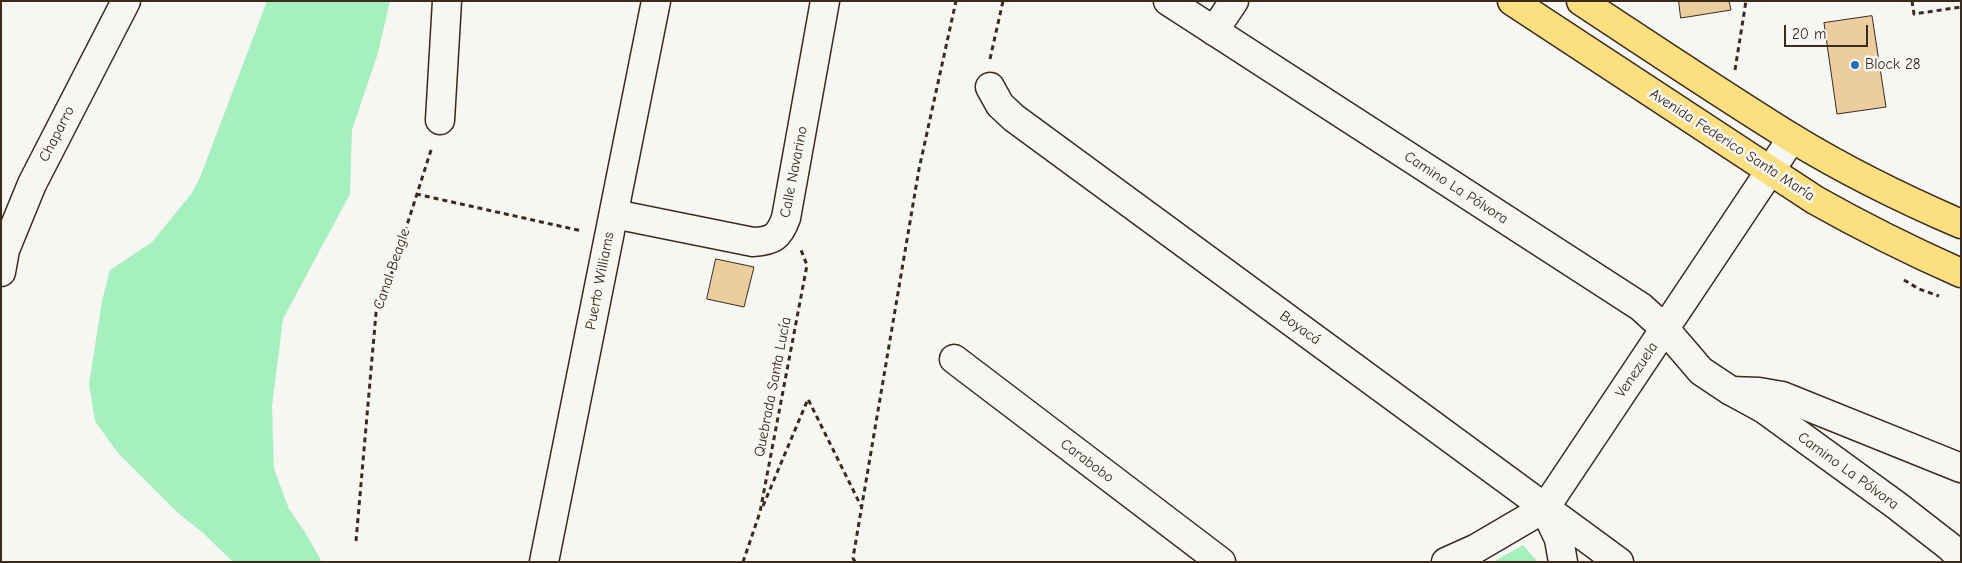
<!DOCTYPE html>
<meta charset="utf-8">
<style>
body{margin:0}
#map{position:relative;width:1962px;height:563px;overflow:hidden;background:#f6f6f2;font-family:"Comic Neue",sans-serif}
canvas{display:block}
.frame{position:absolute;inset:0;border:2px solid #3b2a1e;pointer-events:none}
.scale{position:absolute;left:1784px;top:25px;width:84px;height:22px;box-sizing:border-box;border:2px solid #3b2a1e;border-top:0;padding-left:6px;font-size:15px;line-height:18px;white-space:nowrap;color:#3b2a1e;-webkit-text-stroke:4px #f6f6f2;paint-order:stroke}
</style>
<div id="map">
<canvas width="1962" height="563"></canvas>
<div class="frame"></div>
<div class="scale">20 m</div>
</div>
<script>
const context = document.querySelector('canvas').getContext('2d');
context.lineJoin = 'round';
function paint(path, color) {
  context.fillStyle = color;
  context.fill(path, 'evenodd');
}
function trace(path, color, width, dash) {
  context.strokeStyle = color;
  context.lineWidth = width;
  context.lineCap = dash ? 'butt' : 'round';
  context.setLineDash(dash || []);
  context.stroke(path);
}
function write(font, color, halo, rows, align = 'center') {
  context.font = font + ' "Comic Neue",sans-serif';
  context.lineWidth = 5;
  context.setLineDash([]);
  context.textBaseline = 'middle';
  context.strokeStyle = halo;
  context.fillStyle = color;
  for (const [text, x, y, turn = 0] of rows) {
    context.save();
    context.translate(x, y);
    context.rotate((+turn || 0) * Math.PI / 180);
    context.textAlign = isNaN(turn) ? turn : align;
    if (halo) context.strokeText(text, 0, 0);
    context.fillText(text, 0, 0);
    context.restore();
  }
}
const green = new Path2D(`
 M 267,1 L 390,1 L 378,53 L 352,130 L 350,194 L 283,319 L 272,406 L 274,469 L 289,509 L 305,532 L 322,562 L 233,562 L 202,532 L 179,514 L 117,452 L 95,421 L 89,384 L 102,301 L 110,270 L 152,242 L 192,193 L 201,175 Z
 M 1523,545 L 1538,562 L 1493,562 Z`);
const building = new Path2D(`
 M 1679,1 L 1729,1 L 1731,10 L 1681,18 Z
 M 1872,16 L 1886,107 L 1837,114 L 1824,23 Z
 M 716,259 L 754,267 L 744,307 L 707,299 Z`);
const path = new Path2D(`
 M 1912,1 L 1914,14 L 1961,7
 M 990,59 L 1003,1
 M 1735,70 L 1746,1
 M 416,194 L 582,231
 M 1904,280 L 1919,289 L 1939,296
 M 763,506 L 808,399 L 861,506
 M 356,541 L 376,313 L 392,272 L 432,147
 M 743,562 L 760,512 L 807,265 L 801,250
 M 855,562 L 853,558 L 919,169 L 956,1`);
const street = new Path2D(`
 M 1214,31 L 1234,1
 M 990,87 L 1000,105 L 1014,118 L 1619,562
 M 440,120 L 447,1
 M 614,214 L 753,242 C 773,241 779,237 786,218 L 825,1
 M 954,359 L 1221,562
 M 1731,391 L 1759,392 L 1782,396 L 1961,468
 M 1545,509 L 1559,539 L 1563,562
 M 544,562 L 656,1
 M 1446,562 L 1475,549 L 1545,508 L 1792,138`);
const secondary = new Path2D(`
 M 1168,1 L 1641,307 L 1665,329 L 1701,371 L 1731,391 L 1764,409 L 1896,505 L 1950,547 L 1961,558
 M 1,272 L 5,250 L 32,184 L 126,1`);
const primary = new Path2D(`
 M 1512,1 L 1815,200 C 1863,227 1911,251 1961,273
 M 1581,1 C 1651,47 1721,94 1792,138 C 1846,171 1903,199 1961,224`);
const markers = [
 [1855,65,5,"#1f6fb2"]
];
const poiNames = [
 ["Block 28",1865,65]
];
const streetNames = [
 ["Chaparro",57,134,-63],
 ["Avenida Federico Santa María",1732,145,33],
 ["Calle Navarino",794,172,-79],
 ["Camino La Pólvora",1456,188,33],
 ["Canal Beagle",392,269,-71],
 ["Puerto Williams",600,281,-79],
 ["Boyacá",1300,328,36],
 ["Venezuela",1637,370,-56],
 ["Quebrada Santa Lucía",773,387,-79],
 ["Carabobo",1087,461,37],
 ["Camino La Pólvora",1848,471,36]
];
paint(green, '#a6f0bf');
paint(building, '#ebcd9e');
trace(building, '#3b2a1e', 1);
trace(street, '#3b2a1e', 31);
trace(secondary, '#3b2a1e', 31);
trace(primary, '#3b2a1e', 31);
trace(path, '#3b2a1e', 3, [5, 4]);
trace(street, '#f6f6f2', 28);
trace(secondary, '#f6f6f2', 28);
trace(primary, '#fce080', 28);
for (const [x, y, r, color] of markers) {
  const dot = new Path2D();
  dot.arc(x, y, r, 0, 2 * Math.PI);
  context.fillStyle = color;
  context.fill(dot);
  trace(dot, '#f6f6f2', 2);
}
write('15px', '#3b2a1e', '#f6f6f2', poiNames, 'left');
write('15px', '#3b2a1e', '#f6f6f2', streetNames);
</script>
